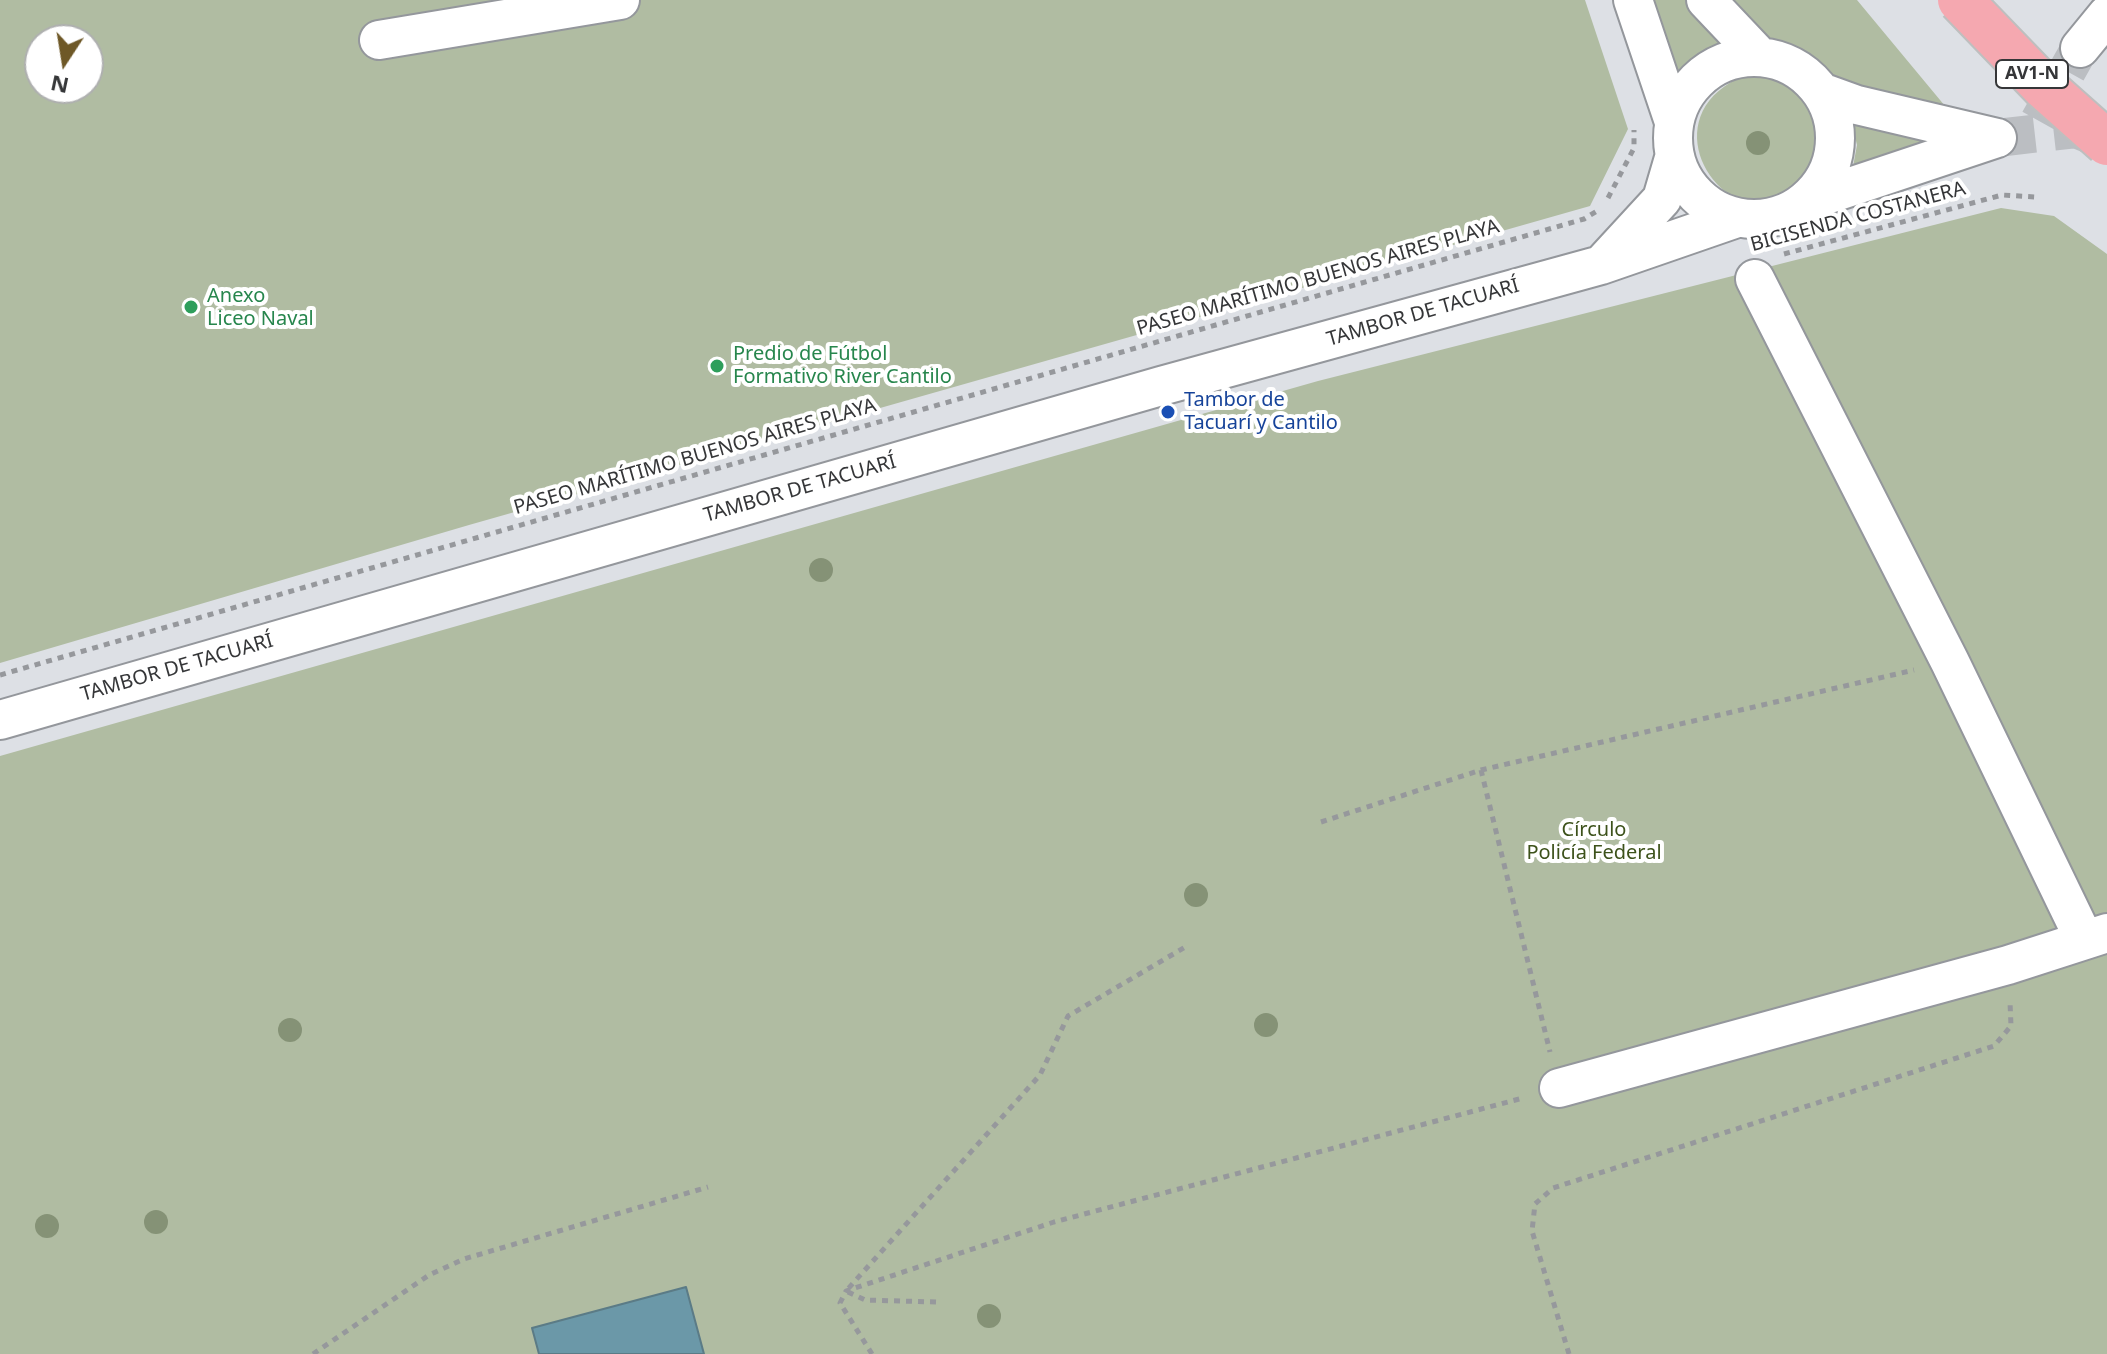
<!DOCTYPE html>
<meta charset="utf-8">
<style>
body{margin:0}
#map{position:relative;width:2107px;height:1354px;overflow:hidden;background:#dde0e5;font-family:"Noto Sans",sans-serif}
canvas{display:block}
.north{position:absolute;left:24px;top:24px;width:80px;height:80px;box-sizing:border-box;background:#fff;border:2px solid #aeafaf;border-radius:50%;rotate:192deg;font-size:22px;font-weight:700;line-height:32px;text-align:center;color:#353638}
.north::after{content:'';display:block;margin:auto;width:28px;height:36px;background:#6e5827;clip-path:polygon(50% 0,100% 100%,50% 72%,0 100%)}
</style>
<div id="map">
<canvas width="2107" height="1354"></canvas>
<div class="north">N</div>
</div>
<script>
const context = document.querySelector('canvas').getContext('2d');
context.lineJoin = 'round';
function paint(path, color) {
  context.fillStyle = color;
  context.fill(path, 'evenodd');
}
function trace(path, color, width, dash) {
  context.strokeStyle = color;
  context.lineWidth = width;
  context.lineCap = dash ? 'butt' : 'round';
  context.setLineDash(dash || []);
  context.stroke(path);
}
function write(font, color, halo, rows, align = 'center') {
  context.font = font + ' "Noto Sans",sans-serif';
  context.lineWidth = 8;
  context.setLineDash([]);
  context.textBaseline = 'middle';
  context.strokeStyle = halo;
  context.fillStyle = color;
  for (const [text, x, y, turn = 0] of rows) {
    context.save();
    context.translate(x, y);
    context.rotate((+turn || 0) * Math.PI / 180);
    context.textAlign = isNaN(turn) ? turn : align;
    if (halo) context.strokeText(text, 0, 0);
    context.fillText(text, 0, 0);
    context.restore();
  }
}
const green = new Path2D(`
 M 0,0 L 1585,0 L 1628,129 L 1590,206 L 469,525 L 0,663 ZM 40,40 L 88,40 L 88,88 L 40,88 Z
 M 1650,0 L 1689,0 L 1728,46 L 1697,60 L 1677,80 Z
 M 1723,0 L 1857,0 L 1945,106 C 1870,96 1772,60 1723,0 Z
 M 1755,72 C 1796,86 1813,101 1826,142 C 1819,159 1812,178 1797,190 C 1726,248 1636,109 1755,72 Z
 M 1850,117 L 1948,137 L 1852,172 L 1857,145 Z
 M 2001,208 L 2054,216 L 2107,254 L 2107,1354 L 0,1354 L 0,756 L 1318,381 Z`);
const water = new Path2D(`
 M 686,1287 L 704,1354 L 539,1354 L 532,1328 Z`);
const minorTunnel = new Path2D(`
 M 2039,121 L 2080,48
 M 1997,138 L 2076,129 L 2107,142`);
const path = new Path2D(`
 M 1608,198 L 1634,148 L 1634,130
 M 1784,254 L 2002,195 L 2036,197
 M 0,675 L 1584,219 L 1597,211
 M 1481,770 L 1550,1052
 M 1321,822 L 1481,770 L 1914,670
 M 936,1302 L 865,1300 L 846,1291 L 1040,1075 L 1068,1016 L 1187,946
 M 313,1354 L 429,1275 L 464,1259 L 708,1187
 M 872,1354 L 840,1303 L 846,1291 L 1054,1222 L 1523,1098
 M 1569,1354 L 1532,1231 L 1535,1204 L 1553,1188 L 1994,1046 L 2011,1026 L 2010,1002`);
const minor = new Path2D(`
 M 1633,0 L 1674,122
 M 1706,0 L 1760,57
 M 379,40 L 620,0
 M 2080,48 L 2107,15
 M1673 138a81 81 0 1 1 162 0a81 81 0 1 1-162 0Z
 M 1821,92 L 1857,105 L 1997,138
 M 1805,202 L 1997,138
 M 1604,262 L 1662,199 L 1674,158
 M 1755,279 L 1950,662 L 2084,939
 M 0,720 L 1161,386 L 1601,265 L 1737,218
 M 1559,1088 L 2008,965 L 2107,933`);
const highwayBridge = new Path2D(`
 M 1960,0 L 2043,86 L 2107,143`);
const trees = [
 [1758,143],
 [821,570],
 [1196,895],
 [1266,1025],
 [290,1030],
 [156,1222],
 [47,1226],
 [989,1316]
];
const markers = [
 [191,307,8,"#2e9e5b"],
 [717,366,8,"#2e9e5b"],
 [1168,412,8,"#1a4fb4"]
];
const shields = [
 [2032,74,72]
];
const shieldNames = [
 ["AV1-N",2032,74]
];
const streetNames = [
 ["BICISENDA COSTANERA",1858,217,-15],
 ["PASEO MARÍTIMO BUENOS AIRES PLAYA",1318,278,-16],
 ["TAMBOR DE TACUARÍ",1423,313,-16],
 ["PASEO MARÍTIMO BUENOS AIRES PLAYA",695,457,-16],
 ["TAMBOR DE TACUARÍ",800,489,-16],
 ["TAMBOR DE TACUARÍ",177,668,-16]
];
const leisureNames = [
 ["Anexo",207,296],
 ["Liceo Naval",207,319],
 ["Predio de Fútbol",733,354],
 ["Formativo River Cantilo",733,377]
];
const transitNames = [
 ["Tambor de",1184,400],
 ["Tacuarí y Cantilo",1184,423]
];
const parkNames = [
 ["Círculo",1594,830],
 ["Policía Federal",1594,853]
];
paint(green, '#b0bca2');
paint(water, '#6b98a8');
trace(water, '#5b7b86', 2);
trace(minorTunnel, '#bbbec2', 38, [38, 19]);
trace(minor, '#94979c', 42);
trace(path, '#96989c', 5, [6, 6]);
trace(minor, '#fff', 38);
trace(highwayBridge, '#bebfbf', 48, []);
trace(highwayBridge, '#f5a8b0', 44);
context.fillStyle = '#859276';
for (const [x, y] of trees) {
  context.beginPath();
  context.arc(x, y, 12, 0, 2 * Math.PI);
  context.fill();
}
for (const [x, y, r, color] of markers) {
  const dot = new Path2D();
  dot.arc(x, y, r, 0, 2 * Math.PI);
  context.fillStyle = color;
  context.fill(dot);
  trace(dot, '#fff', 3);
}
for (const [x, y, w] of shields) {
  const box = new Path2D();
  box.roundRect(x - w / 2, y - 14, w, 28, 6);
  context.fillStyle = '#fff';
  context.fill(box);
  trace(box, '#353638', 2);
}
write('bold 18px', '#353638', null, shieldNames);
write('20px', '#353638', '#fff', streetNames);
write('20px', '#27864d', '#fff', leisureNames, 'left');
write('20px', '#164399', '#fff', transitNames, 'left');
write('20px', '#3d521b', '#fff', parkNames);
</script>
